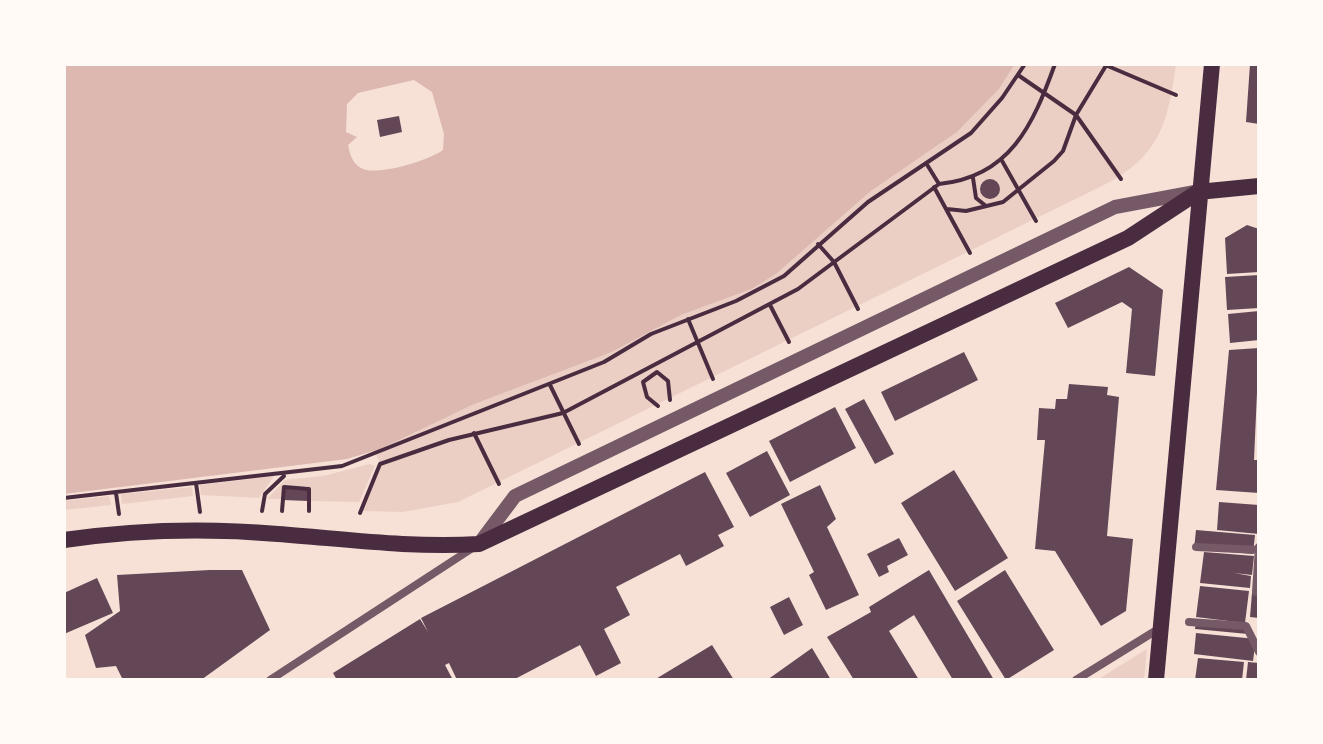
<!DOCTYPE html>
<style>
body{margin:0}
#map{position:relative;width:1323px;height:744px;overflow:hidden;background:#f7e1d7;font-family:Raleway,sans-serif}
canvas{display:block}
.frame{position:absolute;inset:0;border:66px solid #fffaf5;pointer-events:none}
</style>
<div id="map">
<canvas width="1323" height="744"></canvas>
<div class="frame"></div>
</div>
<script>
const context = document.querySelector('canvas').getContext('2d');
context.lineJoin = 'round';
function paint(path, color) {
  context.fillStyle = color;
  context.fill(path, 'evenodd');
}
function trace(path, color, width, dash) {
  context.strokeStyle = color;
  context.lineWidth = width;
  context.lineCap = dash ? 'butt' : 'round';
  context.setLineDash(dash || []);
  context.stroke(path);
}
const green = new Path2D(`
 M 1015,64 L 1176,64 C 1168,121 1161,155 1106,184 L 458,502 L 403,512 L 362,511 L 381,465 L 374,450 L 472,405 L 612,352 L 681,315 L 752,289 L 776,274 L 871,191 L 957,132 L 999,89 Z
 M 370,464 L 375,466 L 359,502 L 311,501 L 308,486 L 284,486 L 281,499 L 267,499 L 285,480 L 323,476 Z
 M 274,476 L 259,498 L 201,495 L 200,485 Z
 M 192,487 L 193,496 L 122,504 L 121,494 Z
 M 109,496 L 111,505 L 64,510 L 64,501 Z
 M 1147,649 L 1144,680 L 1097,680 Z`);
const water = new Path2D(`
 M 64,64 L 1015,64 L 999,89 L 957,132 L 871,191 L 776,274 L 752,289 L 681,315 L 612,352 L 472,405 L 380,449 L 347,459 L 64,494 ZM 414,80 L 432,92 L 444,134 L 443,150 C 430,160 376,177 361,168 C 352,163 350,154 348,145 L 357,137 L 346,132 L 347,104 L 358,93 Z`);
const building = new Path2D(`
 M 1250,64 L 1259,64 L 1259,124 L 1246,122 Z
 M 399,116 L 402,132 L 380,137 L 377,120 Z
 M980 189a10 10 0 1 1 20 0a10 10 0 1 1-20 0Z
 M 1247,225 L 1259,229 L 1259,272 L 1227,274 L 1225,238 Z
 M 1129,267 L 1163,290 L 1155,376 L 1126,373 L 1132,309 L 1122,302 L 1068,328 L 1055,303 Z
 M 1259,275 L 1259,308 L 1227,310 L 1225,277 Z
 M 1259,311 L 1259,340 L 1230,343 L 1228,314 Z
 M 1259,348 L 1254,460 L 1259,460 L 1259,493 L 1216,490 L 1229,350 Z
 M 964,352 L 978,380 L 895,421 L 881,392 Z
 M 1069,384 L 1108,387 L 1107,395 L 1119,397 L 1107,536 L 1133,539 L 1126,611 L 1101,626 L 1055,551 L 1035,549 L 1045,440 L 1037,440 L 1039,408 L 1055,409 L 1056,399 L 1067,399 Z
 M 864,399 L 894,454 L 875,464 L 845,409 Z
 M 835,407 L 856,448 L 790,482 L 769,441 Z
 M 767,451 L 790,495 L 750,517 L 726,473 Z
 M 954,470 L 1008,558 L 955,591 L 901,503 Z
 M 705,472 L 734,527 L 718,535 L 724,546 L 686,566 L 680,554 L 616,587 L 630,615 L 604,629 L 621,663 L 596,676 L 580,645 L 513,680 L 457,680 L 449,663 L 445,665 L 453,680 L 337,680 L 333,673 L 420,619 L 428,632 L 421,618 Z
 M 820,485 L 836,519 L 827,527 L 859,595 L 826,610 L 809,575 L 814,572 L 781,504 Z
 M 284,488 L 308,489 L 308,501 L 283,500 Z
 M 1219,502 L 1259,505 L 1259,534 L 1217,530 Z
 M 1196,530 L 1255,535 L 1253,554 L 1194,549 Z
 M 899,538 L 908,555 L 887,566 L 889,572 L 879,577 L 867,554 Z
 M 1204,552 L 1254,556 L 1252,575 L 1234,573 L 1251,576 L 1250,588 L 1200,583 Z
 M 210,570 L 242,570 L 270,630 L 201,680 L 123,680 L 116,666 L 96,668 L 85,635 L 120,611 L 117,575 Z
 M 929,570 L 994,680 L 953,680 L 914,615 L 889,631 L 919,680 L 854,680 L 827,637 L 871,612 L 869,607 Z
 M 1005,570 L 1054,650 L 1006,680 L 957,601 Z
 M 97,578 L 113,613 L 64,634 L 64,593 Z
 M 1200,586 L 1249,591 L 1245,623 L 1196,617 Z
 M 1252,593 L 1259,594 L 1259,618 L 1250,617 Z
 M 789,597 L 803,625 L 784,635 L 770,607 Z
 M 1196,620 L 1249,626 L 1248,634 L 1195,629 Z
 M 1196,633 L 1256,639 L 1253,661 L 1194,654 Z
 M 712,645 L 734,680 L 654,680 Z
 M 812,648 L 831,680 L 767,680 Z
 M 1198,658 L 1244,662 L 1242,680 L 1195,680 Z
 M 1248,662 L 1259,663 L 1259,680 L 1246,680 Z`);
const path = new Path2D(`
 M 1103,64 L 1176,95
 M 1018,75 L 1076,115 L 1121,179
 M 1001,159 L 1036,221
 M 926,163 L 939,184
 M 973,178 L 976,198 L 986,206
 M 934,187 L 970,253
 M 947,209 L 966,211 L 1003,202 L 1054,161 L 1063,151 L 1076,115 L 1107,64
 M 818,244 L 834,262 L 858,309
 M 770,305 L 789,342
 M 688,319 L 713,379
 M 550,385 L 579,444
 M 658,406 L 647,397 L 643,382 L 657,372 L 668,381 L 670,400
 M 474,433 L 499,484
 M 196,483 L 200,512
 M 116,493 L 119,514
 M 64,498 L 342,466 L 604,362 L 651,334 L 736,301 L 784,276 L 868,202 L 971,133 L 1002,98 L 1025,64
 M 262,511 L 265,494 L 284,476
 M 282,511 L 284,487 L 309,489 L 309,511
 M 360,513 L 380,464 L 449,440 L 563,413 L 798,289 L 939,184 C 1010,177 1033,125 1055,64`);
const minor = new Path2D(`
 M 1196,547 L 1259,550
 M 1256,592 L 1259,547
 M 1189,622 L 1246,626 L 1259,652
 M 270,680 L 474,547
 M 1076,680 L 1160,628`);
const tertiary = new Path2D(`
 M 479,544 L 515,496 L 1115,207 L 1195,192`);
const secondary = new Path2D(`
 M 64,540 C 133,530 208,528 278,534 C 346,539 410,548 479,544 L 1128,238 L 1198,192 L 1259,186
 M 1156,680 L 1212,64`);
paint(green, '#ebcfc5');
paint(water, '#dcb8b0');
paint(building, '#644757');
trace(path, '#4a2c40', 4);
trace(minor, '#755966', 8);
trace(tertiary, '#755966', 14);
trace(secondary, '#4a2c40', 16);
</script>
